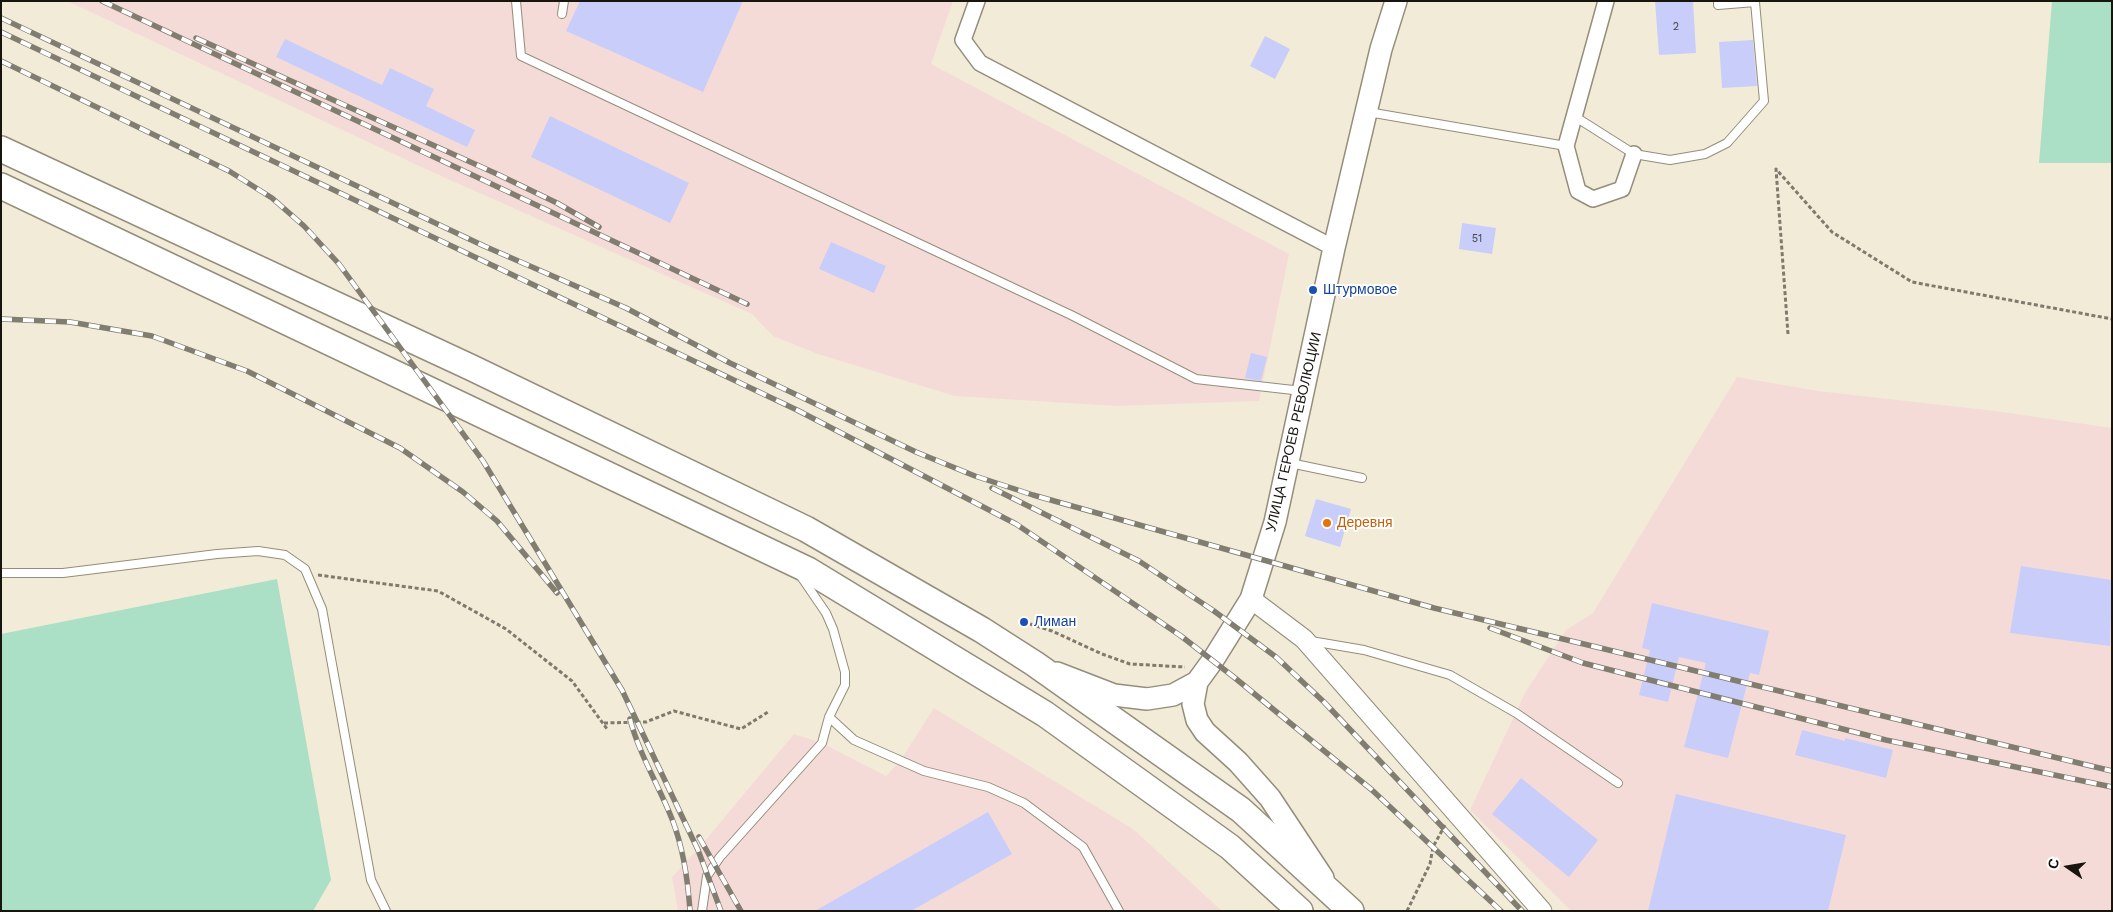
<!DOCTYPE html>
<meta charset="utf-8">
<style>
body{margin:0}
#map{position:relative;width:2113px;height:912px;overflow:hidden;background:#f2ebd8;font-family:"Work Sans",sans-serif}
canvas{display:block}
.frame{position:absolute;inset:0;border:2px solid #18150f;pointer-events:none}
.north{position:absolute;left:2043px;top:842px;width:50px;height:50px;-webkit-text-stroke:4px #fff;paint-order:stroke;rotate:283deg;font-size:14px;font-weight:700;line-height:20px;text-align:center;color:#18150f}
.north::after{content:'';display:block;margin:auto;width:18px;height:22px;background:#18150f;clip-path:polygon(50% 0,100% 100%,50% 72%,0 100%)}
</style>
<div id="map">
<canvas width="2113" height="912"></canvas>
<div class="frame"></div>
<div class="north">С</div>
</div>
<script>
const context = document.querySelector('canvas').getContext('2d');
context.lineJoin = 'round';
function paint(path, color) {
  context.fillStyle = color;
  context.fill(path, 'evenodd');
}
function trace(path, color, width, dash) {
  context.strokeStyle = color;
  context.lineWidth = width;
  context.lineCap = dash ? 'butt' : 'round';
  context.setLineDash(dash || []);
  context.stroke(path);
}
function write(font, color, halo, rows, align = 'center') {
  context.font = font + ' "Work Sans",sans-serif';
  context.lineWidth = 4;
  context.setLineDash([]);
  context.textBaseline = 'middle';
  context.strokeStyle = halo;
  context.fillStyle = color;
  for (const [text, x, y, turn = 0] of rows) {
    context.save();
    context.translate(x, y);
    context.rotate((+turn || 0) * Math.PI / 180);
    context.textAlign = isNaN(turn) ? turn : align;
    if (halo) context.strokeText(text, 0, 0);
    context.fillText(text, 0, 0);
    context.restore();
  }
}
const industrial = new Path2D(`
 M 67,1 L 953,1 L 931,64 L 1289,254 L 1259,401 L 1116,406 L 955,396 L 818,354 L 773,336 L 752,314 L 430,171 Z
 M 1737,377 L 1818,391 L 1995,411 L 2112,428 L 2112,911 L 1571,911 L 1470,810 L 1525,693 L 1566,630 L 1593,613 Z
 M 934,708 L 1133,829 L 1222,911 L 678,911 L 672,877 L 698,849 L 794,734 L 822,743 L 886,776 L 900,761 Z`);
const green = new Path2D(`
 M 2052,1 L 2112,1 L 2112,163 L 2039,163 Z
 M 277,579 L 331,880 L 313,911 L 1,911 L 1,634 Z`);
const building = new Path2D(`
 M 580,1 L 743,1 L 703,92 L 566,31 Z
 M 1655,1 L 1693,1 L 1696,53 L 1659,55 Z
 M 1265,36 L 1290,49 L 1275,79 L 1250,66 Z
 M 285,39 L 382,85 L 390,68 L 434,89 L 426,106 L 475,130 L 467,147 L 276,57 Z
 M 1753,40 L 1757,86 L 1722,88 L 1719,42 Z
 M 550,116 L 689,183 L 670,223 L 531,157 Z
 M 1462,223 L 1496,228 L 1492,254 L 1459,249 Z
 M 831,242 L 886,266 L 874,293 L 819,269 Z
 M 1251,353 L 1267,357 L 1261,381 L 1245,378 Z
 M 1316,499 L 1351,509 L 1340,547 L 1305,536 Z
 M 2021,566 L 2112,580 L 2110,646 L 2010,633 Z
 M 1652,603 L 1769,631 L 1759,675 L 1750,673 L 1728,758 L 1684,747 L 1706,663 L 1679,657 L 1668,702 L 1639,695 L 1650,650 L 1642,648 Z
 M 1802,730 L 1845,741 L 1845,738 L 1893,750 L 1886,778 L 1795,755 Z
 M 1521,778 L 1598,840 L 1569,877 L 1492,814 Z
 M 1676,794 L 1846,835 L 1828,911 L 1648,911 Z
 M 988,812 L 1012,854 L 911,911 L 815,911 Z`);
const path = new Path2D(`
 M 1788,334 L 1776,169 L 1832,232 L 1912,282 L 2112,319
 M 318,575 L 438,591 L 506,629 L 572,681 L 607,729
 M 1024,622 L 1052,631 L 1102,654 L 1130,664 L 1185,667
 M 604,723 L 646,722 L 674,711 L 741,729 L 768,712
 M 1407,911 L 1430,864 L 1433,847 L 1445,825`);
const service = new Path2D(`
 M 516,1 L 521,56 L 1071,315 L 1196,379 L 1302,391
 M 562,14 L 564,1
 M 1368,112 L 1566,146
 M 1574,116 L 1634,154 L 1670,160 L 1705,154 L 1727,143 L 1764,101 L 1755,2 L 1718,5 L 1718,1
 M 1290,463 L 1362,478
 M 1,573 L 63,573 L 217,554 L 258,551 L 285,555 L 305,569 L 322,609 L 371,880 L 386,911
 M 1311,641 L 1364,650 L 1450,675 L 1516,713 L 1618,783
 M 829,717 L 854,740 L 924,771 L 988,787 L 1024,803 L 1083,847 L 1119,911
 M 702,911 L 707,876 L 720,857 L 822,743 L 829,717 L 845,685 L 845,672 L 833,629 L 826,613 L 800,575`);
const minor = new Path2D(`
 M 977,1 L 963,40 L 980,63 L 1334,248
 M 1606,1 L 1566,146 L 1578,191 L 1593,199 L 1622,189 L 1634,154`);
const tertiary = new Path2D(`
 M 1251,599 L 1304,639 L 1542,911`);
const secondary = new Path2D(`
 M 1057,673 L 1114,695 L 1147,699 L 1173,695 L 1197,682 L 1213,660 L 1251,599 L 1275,522 L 1334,248 L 1381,49 L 1396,1
 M 1197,682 L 1193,704 L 1197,720 L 1205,732 L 1238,762 L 1270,798 L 1323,878`);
const trunk = new Path2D(`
 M 1,149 L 470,367 L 806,529 L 982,630 L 1035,664 L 1241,810 L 1351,911
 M 1,186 L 808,570 L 1045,714 L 1230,847 L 1300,911`);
const rail = new Path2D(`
 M 102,1 L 747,304
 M 1,18 L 484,246 L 626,308 L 730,363 L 916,452 L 975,476 L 1033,495 L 1434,608 L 2112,771
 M 1,32 L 797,410 L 1016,524 L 1181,636 L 1235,678 L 1372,790 L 1501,911
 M 196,38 L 497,174 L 557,203 L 599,227
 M 1,61 L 229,171 L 272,198 L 304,226 L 339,264 L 483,461 L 622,690 L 698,850 L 721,911
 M 1,319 L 70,322 L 152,336 L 247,371 L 400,448 L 463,492 L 497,521 L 557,593
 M 992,488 L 1139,561 L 1214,611 L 1276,657 L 1324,702 L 1522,911
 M 1490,628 L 1583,663 L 1886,740 L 2112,787
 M 630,719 C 639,754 659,786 672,819 C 683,847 688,881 690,911
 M 699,837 L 741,911`);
const markers = [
 [1313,290,5,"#1a4fb4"],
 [1327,523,5,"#e8710a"],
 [1024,622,5,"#1a4fb4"]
];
const numberNames = [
 ["2",1676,27],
 ["51",1477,239]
];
const transitNames = [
 ["Штурмовое",1323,290],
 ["Лиман",1034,622]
];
const streetNames = [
 ["УЛИЦА ГЕРОЕВ РЕВОЛЮЦИИ",1294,432,-77]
];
const foodNames = [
 ["Деревня",1337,523]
];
paint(industrial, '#f5dbd8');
paint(green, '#abe0c7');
paint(building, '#c9cdfa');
trace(service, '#948d7b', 10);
trace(minor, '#948d7b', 18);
trace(tertiary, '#948d7b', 21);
trace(secondary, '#948d7b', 24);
trace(trunk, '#948d7b', 28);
trace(path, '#7e7a6d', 3, [4, 2.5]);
trace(service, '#fff', 8);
trace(minor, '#fff', 15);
trace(tertiary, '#fff', 19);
trace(secondary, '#fff', 21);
trace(trunk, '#fff', 25);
trace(rail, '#827d71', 5.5);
trace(rail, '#fff', 4, [11]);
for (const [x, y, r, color] of markers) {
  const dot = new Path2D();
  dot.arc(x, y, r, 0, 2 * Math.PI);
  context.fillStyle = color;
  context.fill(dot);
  trace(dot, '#fff', 2);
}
write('11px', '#44434a', null, numberNames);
write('14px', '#164399', '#fff', transitNames, 'left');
write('14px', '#18150f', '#fff', streetNames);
write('14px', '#c56008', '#fff', foodNames, 'left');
</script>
